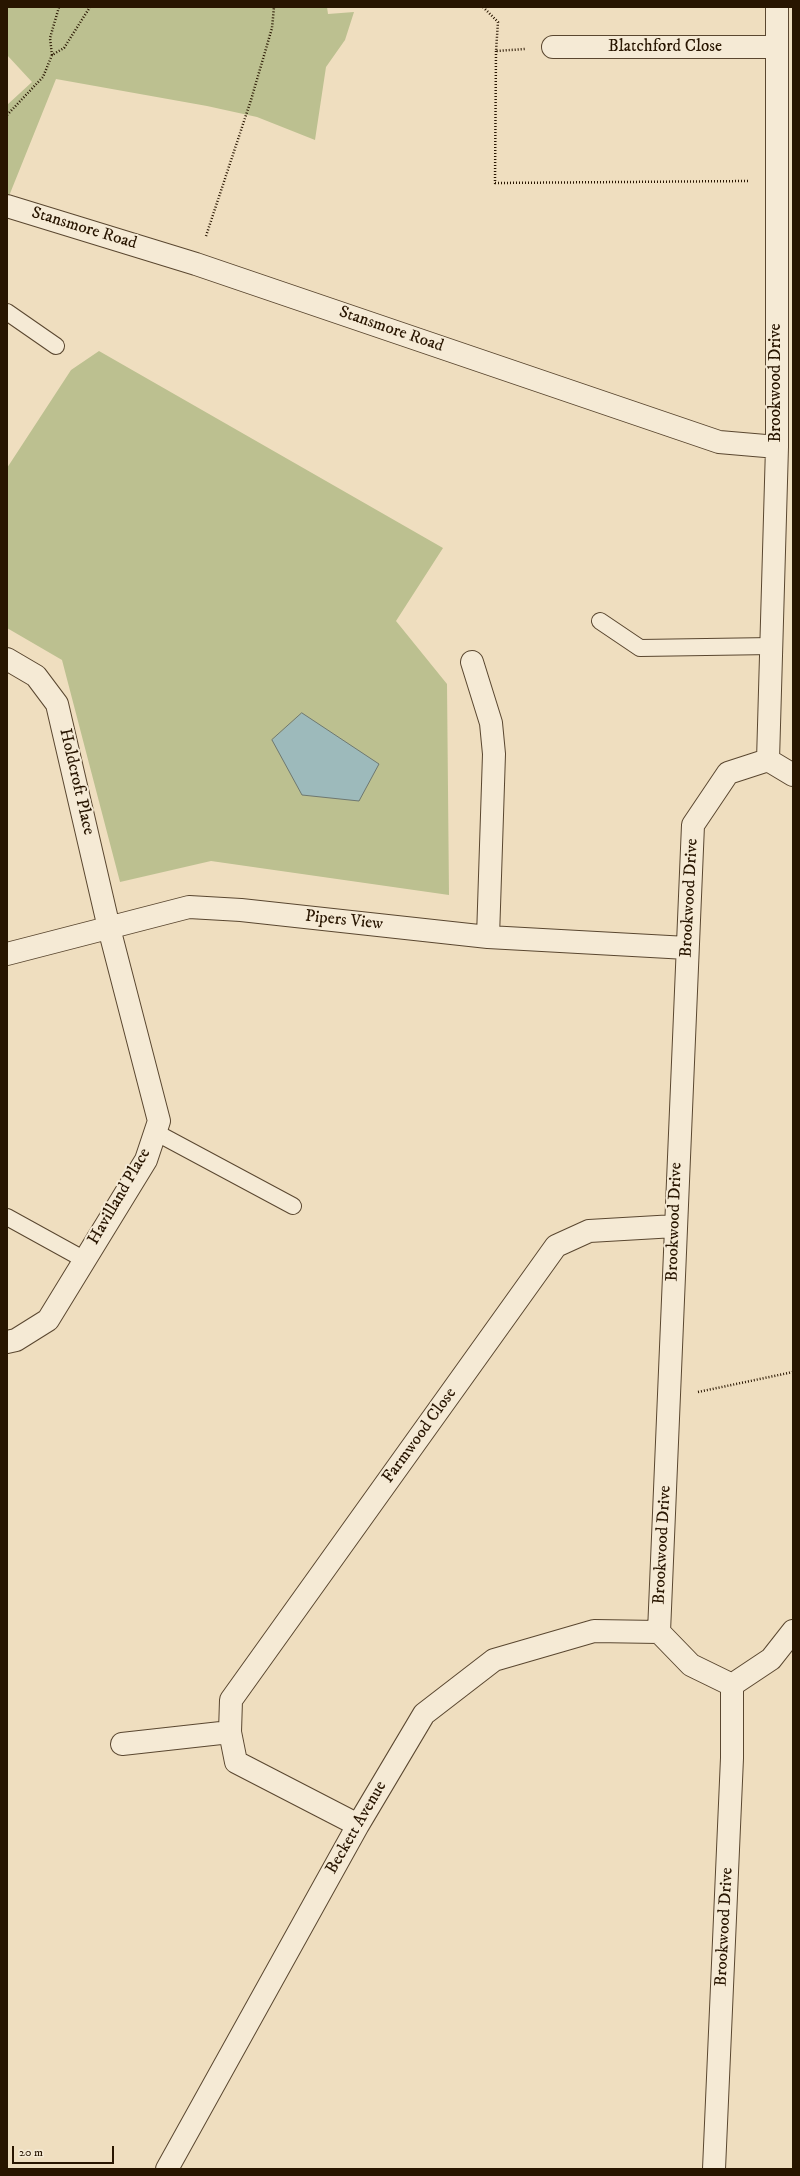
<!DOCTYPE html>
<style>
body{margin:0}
#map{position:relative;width:800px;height:2176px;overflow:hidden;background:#efdebf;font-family:"IM FELL DW Pica",serif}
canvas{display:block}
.frame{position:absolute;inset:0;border:8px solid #281500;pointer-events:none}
.scale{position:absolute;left:12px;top:2146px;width:102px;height:18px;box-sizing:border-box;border:2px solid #281500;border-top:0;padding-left:5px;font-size:12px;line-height:14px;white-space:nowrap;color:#281500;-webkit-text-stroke:3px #f5ead5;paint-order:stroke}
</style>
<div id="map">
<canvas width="800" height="2176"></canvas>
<div class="frame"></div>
<div class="scale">20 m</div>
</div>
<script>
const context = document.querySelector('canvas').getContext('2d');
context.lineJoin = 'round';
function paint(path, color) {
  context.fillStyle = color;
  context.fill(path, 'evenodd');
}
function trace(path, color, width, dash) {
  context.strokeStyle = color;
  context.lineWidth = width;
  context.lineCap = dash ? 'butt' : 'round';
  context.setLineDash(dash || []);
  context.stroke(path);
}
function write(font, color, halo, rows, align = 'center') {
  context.font = font + ' "IM FELL DW Pica",serif';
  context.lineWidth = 4;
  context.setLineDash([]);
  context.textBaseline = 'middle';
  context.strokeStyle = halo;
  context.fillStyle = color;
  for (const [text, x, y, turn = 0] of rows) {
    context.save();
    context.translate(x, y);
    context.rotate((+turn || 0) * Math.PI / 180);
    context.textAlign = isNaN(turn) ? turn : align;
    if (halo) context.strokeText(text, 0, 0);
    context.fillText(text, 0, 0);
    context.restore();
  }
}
const green = new Path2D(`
 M 7,7 L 327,7 L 328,14 L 354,12 L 345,40 L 326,67 L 315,140 L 257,117 L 207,106 L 56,79 L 9,196 L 7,196 L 7,105 L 32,82 L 7,55 Z
 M 99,351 L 443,548 L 396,621 L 447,684 L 449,895 L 211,861 L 120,882 L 62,660 L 7,628 L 7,468 L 71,370 Z`);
const water = new Path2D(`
 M 302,713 L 379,764 L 359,801 L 302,795 L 272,740 Z`);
const path = new Path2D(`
 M 483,7 L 498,22 L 496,51 L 525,49
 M 496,51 L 495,183 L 749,181
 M 52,55 L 50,38 L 59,7
 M 7,115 L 43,77 L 52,55 L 64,48 L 90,7
 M 206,236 L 251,100 L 272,28 L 274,7
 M 698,1392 L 793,1372`);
const service = new Path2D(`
 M 7,312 L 56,346
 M 600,621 L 640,648 L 772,646
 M 155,1132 L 293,1206
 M 7,1217 L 85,1260`);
const minor = new Path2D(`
 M 553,47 L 776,47
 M 7,206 L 196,264 L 719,442 L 777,447
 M 7,659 L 36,676 L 57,704 L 109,928 L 159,1121 L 146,1160 L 48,1320 L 16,1340 L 7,1342
 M 472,662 L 491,723 L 494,754 L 488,937
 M 768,760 L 777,447 L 777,7
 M 768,760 L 793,775
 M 7,954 L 189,907 L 241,910 L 488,937 L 687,948
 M 732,1685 L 691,1665 L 659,1632 L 693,825 L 728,773 L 768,760
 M 732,1685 L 771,1659 L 793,1631
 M 122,1744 L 230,1732
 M 358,1825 L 236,1762 L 230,1732 L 231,1700 L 556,1246 L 589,1231 L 675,1226
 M 167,2169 L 358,1825 L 424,1714 L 494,1660 L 594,1631 L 659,1632
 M 714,2169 L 732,1758 L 732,1685`);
const streetNames = [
 ["Blatchford Close",665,47],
 ["Stansmore Road",84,229,17],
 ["Stansmore Road",391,330,19],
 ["Brookwood Drive",776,383,-90],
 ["Holdcroft Place",76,782,77],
 ["Brookwood Drive",690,898,-87],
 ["Pipers View",344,921,6],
 ["Havilland Place",120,1197,-60],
 ["Brookwood Drive",675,1222,-88],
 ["Farmwood Close",420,1436,-54],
 ["Brookwood Drive",663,1545,-87],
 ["Beckett Avenue",357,1828,-60],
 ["Brookwood Drive",725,1927,-87]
];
paint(green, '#bcc090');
paint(water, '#9dbabb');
trace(water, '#6e7870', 1);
trace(service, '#5a4730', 18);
trace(minor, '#5a4730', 24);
trace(path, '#281500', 2.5, [1, 2]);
trace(service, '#f5ead5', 16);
trace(minor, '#f5ead5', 22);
write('17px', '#281500', '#f5ead5', streetNames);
</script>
